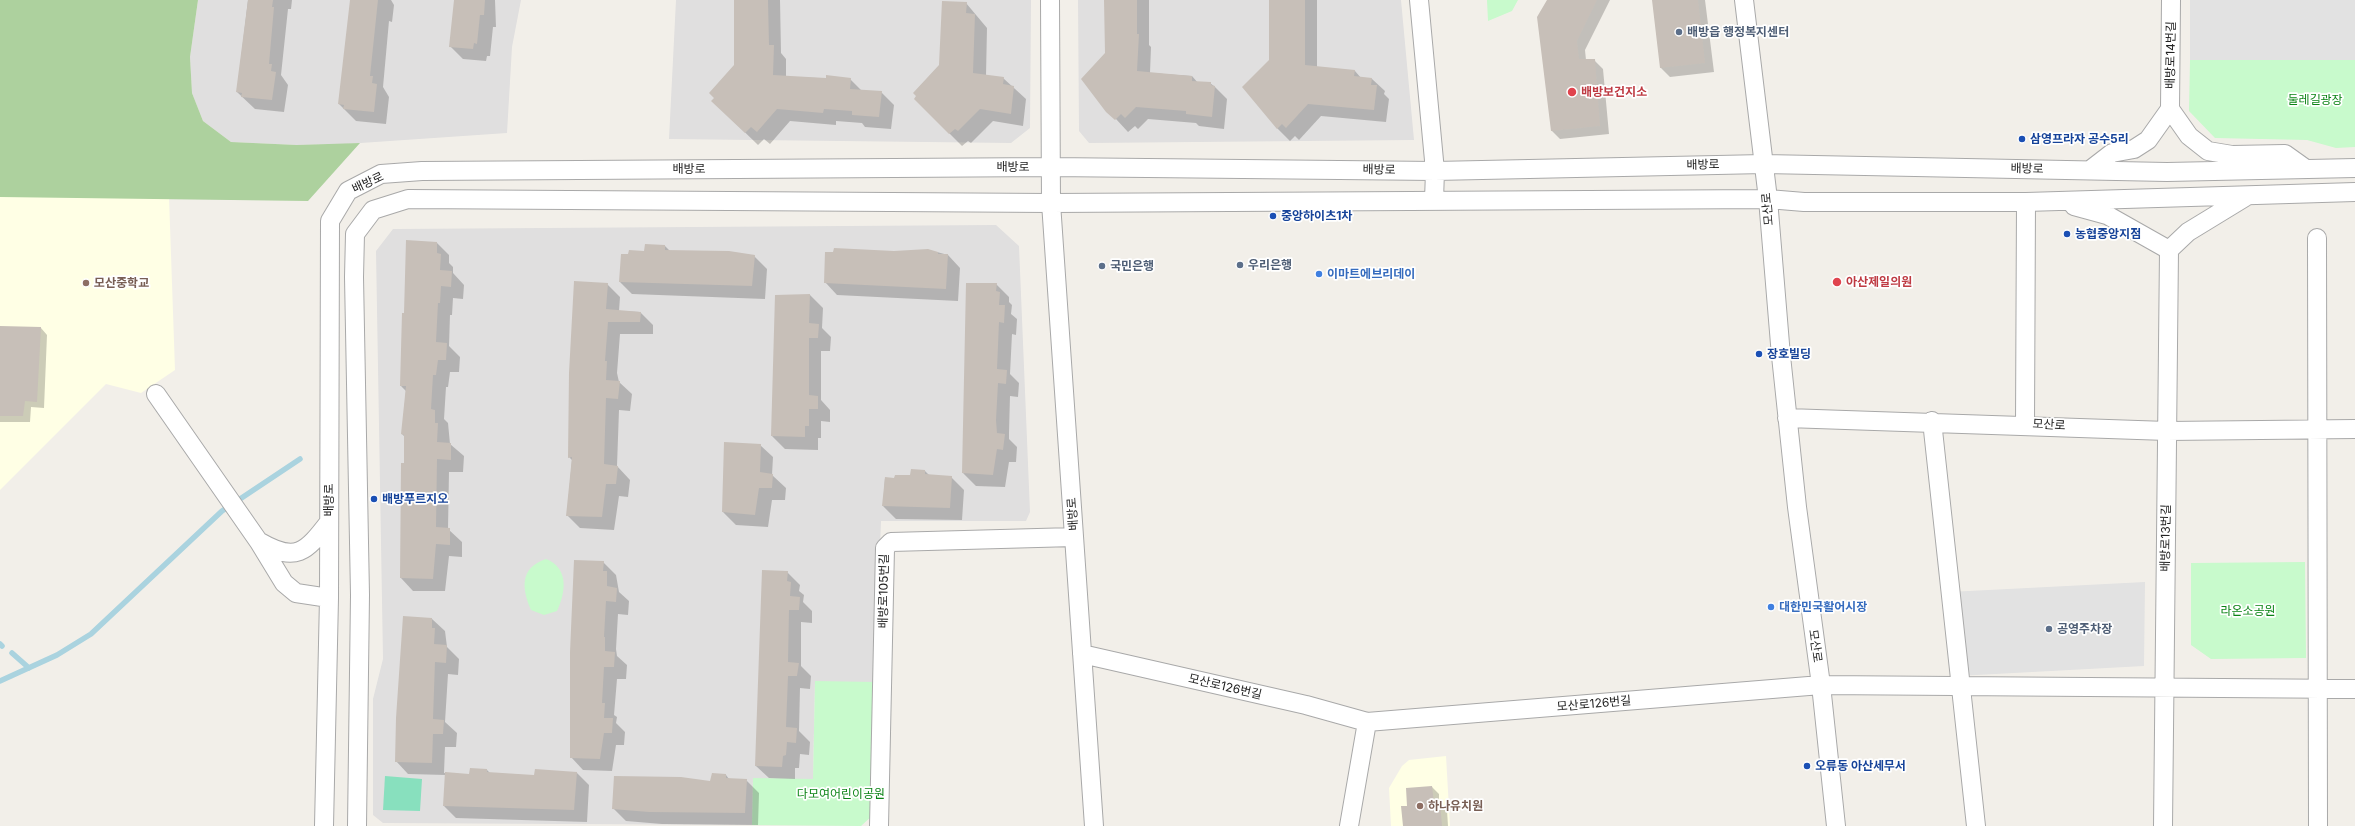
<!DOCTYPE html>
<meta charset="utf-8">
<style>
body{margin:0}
canvas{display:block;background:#f2efe9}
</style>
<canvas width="2355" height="826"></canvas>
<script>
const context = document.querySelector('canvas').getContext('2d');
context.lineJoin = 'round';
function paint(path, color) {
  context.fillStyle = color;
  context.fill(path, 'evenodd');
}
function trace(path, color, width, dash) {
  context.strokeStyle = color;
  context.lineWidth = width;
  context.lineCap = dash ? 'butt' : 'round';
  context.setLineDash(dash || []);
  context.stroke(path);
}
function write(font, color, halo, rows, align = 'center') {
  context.font = font + ' Inter,"Noto Sans KR",sans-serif';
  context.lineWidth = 3.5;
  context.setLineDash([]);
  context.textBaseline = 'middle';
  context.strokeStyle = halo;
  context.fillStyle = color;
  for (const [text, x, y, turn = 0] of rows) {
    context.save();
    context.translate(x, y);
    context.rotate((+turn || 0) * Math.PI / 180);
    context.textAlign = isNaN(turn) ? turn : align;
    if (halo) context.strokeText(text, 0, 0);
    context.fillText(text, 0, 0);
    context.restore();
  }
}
const residential = new Path2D(`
 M 198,0 L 521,0 L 512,47 L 507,133 L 346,144 L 297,145 L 231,142 L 203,121 L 192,93 L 190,57 Z
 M 676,0 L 1031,0 L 1030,128 L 1011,143 L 669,139 Z
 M 1078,0 L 1401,0 L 1414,140 L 1089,143 L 1079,131 Z
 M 996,225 L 1019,246 L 1030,512 L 1026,521 L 881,521 L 875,682 L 815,682 L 813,779 L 753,779 L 752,825 L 383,823 L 373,815 L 373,699 L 383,659 L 376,251 L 393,229 Z`);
const education = new Path2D(`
 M 0,196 L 169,197 L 175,370 L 141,393 L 106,384 L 0,490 Z
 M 1446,756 L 1450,826 L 1391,826 L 1389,788 L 1402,766 L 1409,760 Z`);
const forest = new Path2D(`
 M 0,0 L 198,0 L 190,57 L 192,93 L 203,121 L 231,142 L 297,145 L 360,143 L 308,201 L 0,197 Z`);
const park = new Path2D(`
 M 1487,0 L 1518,0 L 1512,11 L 1488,21 Z
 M 2190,60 L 2355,60 L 2355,147 L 2336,148 L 2307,140 L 2215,138 L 2189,111 Z
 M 546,559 C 569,568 566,592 557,611 L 544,615 L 531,610 C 522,589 519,568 546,559 Z
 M 2305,562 L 2306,658 L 2211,659 L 2191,645 L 2191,563 Z
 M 815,681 L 875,682 L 873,815 L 861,826 L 752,825 L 753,778 L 813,779 Z`);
const pitch = new Path2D(`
 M 385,776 L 422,779 L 420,811 L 383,810 Z`);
const parking = new Path2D(`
 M 2190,0 L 2355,0 L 2355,60 L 2190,60 Z
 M 2145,582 L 2144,666 L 1958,676 L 1949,592 Z`);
const shadow = new Path2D(`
 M 248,0 L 292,0 L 291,9 L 288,9 L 281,75 L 288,85 L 284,112 L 255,109 L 237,92 Z
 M 351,0 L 391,0 L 394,5 L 392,22 L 389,21 L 383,87 L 389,97 L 386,124 L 356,121 L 339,104 Z
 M 455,0 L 495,0 L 496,27 L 493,27 L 490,56 L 487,56 L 486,61 L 463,59 L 450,46 Z
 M 735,0 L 780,0 L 781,53 L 786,59 L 786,77 L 850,79 L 862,91 L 881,92 L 894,105 L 891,129 L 865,127 L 862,123 L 836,121 L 836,125 L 790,121 L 770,144 L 764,139 L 758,145 L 725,113 L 735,66 Z
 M 1105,0 L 1149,0 L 1149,45 L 1151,47 L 1150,73 L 1192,76 L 1198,83 L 1210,83 L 1215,87 L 1227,99 L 1224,129 L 1199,126 L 1196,123 L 1148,119 L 1138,129 L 1135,126 L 1128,132 L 1116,119 L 1106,53 Z
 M 1270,0 L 1317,0 L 1317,67 L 1355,71 L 1361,78 L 1372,79 L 1385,91 L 1384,94 L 1389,99 L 1386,122 L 1321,116 L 1299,140 L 1295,136 L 1290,141 L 1277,128 L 1270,60 Z
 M 1548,0 L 1610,0 L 1585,50 L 1586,60 L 1594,60 L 1603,69 L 1609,134 L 1560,139 L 1552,131 Z
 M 1653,0 L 1705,0 L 1714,72 L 1670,77 L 1661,68 Z
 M 966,3 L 987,28 L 986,76 L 1003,78 L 1026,99 L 1023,126 L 993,121 L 971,143 L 968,141 L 962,146 L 915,99 L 917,96 L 914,93 L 940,65 Z
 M 437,243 L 449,255 L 449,263 L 453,267 L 453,273 L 464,285 L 463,299 L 453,298 L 452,315 L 450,315 L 449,346 L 460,357 L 459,372 L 450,372 L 448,387 L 446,387 L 444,419 L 448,423 L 450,444 L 464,456 L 463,472 L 449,472 L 448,529 L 462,542 L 462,557 L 449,556 L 445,591 L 413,591 L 401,578 L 405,437 L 402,434 L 406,391 L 401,386 L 405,314 Z
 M 665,246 L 670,251 L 754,256 L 767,269 L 765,299 L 632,294 L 620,282 L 645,253 Z
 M 894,252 L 937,252 L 948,255 L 960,268 L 958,301 L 837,295 L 825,282 Z
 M 607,284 L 620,297 L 619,311 L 640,312 L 653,325 L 653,334 L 620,334 L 617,373 L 619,382 L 632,394 L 630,411 L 619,410 L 617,466 L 630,480 L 628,497 L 619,496 L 614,530 L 580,528 L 567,515 L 572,460 L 569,457 Z
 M 996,284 L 1009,297 L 1009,302 L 1012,305 L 1011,314 L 1017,319 L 1016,335 L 1012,334 L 1010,374 L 1019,383 L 1018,397 L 1010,396 L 1009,433 L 1009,439 L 1017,447 L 1016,462 L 1009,462 L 1005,487 L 976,486 L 963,473 Z
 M 810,295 L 823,308 L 822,328 L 831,337 L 830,351 L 821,351 L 821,400 L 830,410 L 830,422 L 821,421 L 821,438 L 818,438 L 818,450 L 785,449 L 772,436 L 776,296 Z
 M 0,327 L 41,328 L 47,335 L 44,408 L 31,407 L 30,422 L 0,422 Z
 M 760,445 L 773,457 L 772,475 L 786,488 L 785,500 L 772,500 L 768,527 L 736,525 L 723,512 Z
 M 925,471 L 929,475 L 951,477 L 964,490 L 962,520 L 896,519 L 883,506 L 885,478 L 895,479 Z
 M 603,562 L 616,575 L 619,592 L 629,601 L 628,615 L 618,614 L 616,649 L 617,656 L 627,665 L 626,679 L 617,679 L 614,715 L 617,717 L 616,723 L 625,732 L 624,745 L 616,745 L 612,771 L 583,770 L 571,757 Z
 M 787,572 L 800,585 L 799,591 L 804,595 L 803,602 L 812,611 L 812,623 L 801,622 L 801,666 L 811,676 L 810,689 L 800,688 L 799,731 L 810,742 L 809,755 L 800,754 L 799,768 L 795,768 L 795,779 L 769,778 L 756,766 Z
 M 432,619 L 445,631 L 447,647 L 459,659 L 458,675 L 448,674 L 445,722 L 457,733 L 456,747 L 445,747 L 444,773 L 470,775 L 487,770 L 490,773 L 535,776 L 576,772 L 589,785 L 587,822 L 456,818 L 444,806 L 446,775 L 408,774 L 396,761 Z
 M 726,775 L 729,779 L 746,780 L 759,793 L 758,825 L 662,824 L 626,821 L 613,808 L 711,782 Z
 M 1432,787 L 1439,794 L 1439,803 L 1447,810 L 1448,826 L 1404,826 Z`);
const stream = new Path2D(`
 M 0,644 L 2,646
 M 12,653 L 29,668
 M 0,681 L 57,655 L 91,634 L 222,511 L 300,459`);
const building = new Path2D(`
 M 248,0 L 273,0 L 272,7 L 274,7 L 269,64 L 272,64 L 271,71 L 276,72 L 272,100 L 241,97 L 242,93 L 236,92 Z
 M 350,0 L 378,0 L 370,76 L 373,76 L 372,83 L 377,84 L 374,112 L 343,109 L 344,105 L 338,104 Z
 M 454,0 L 485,0 L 484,15 L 480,15 L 477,44 L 474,43 L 473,49 L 449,47 Z
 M 734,0 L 768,0 L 769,45 L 774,45 L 773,75 L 826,78 L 826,75 L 851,78 L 850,89 L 882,91 L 879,117 L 852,115 L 852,111 L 824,109 L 823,113 L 777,109 L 757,132 L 751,127 L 745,133 L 711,101 L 714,98 L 709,93 L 734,65 Z
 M 1104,0 L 1137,0 L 1137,34 L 1139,34 L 1137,71 L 1192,76 L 1192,81 L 1211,82 L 1211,85 L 1215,86 L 1212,117 L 1186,114 L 1186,111 L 1136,107 L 1125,118 L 1121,114 L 1115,120 L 1106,112 L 1081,79 L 1105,53 Z
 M 1269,0 L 1305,0 L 1305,65 L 1355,70 L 1354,76 L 1372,78 L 1371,85 L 1377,85 L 1374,110 L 1308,104 L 1286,128 L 1282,124 L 1277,129 L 1242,87 L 1269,60 Z
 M 1547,0 L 1597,0 L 1577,41 L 1579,59 L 1595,59 L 1600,126 L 1551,131 L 1537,17 Z
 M 1652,0 L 1698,0 L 1705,63 L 1660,68 Z
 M 942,1 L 967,2 L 966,13 L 975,14 L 973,73 L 1004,77 L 1003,84 L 1014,86 L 1011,114 L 980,109 L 958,131 L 955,129 L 949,134 L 914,99 L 916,96 L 913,93 L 939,65 Z
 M 406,240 L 437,242 L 437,253 L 441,254 L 440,270 L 452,271 L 451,287 L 441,286 L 440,303 L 438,303 L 436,342 L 447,343 L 446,360 L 438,360 L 436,375 L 433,375 L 431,409 L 435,410 L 435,423 L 438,423 L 437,442 L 451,443 L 451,460 L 437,459 L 436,527 L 450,528 L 450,545 L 436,544 L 433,579 L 400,578 L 401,463 L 404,463 L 404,435 L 401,434 L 406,386 L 400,386 L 402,313 L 404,313 Z
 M 645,244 L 665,245 L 665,250 L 729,251 L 755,255 L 752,286 L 619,282 L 621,254 L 628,254 L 629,250 L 644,251 Z
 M 834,248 L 894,251 L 928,249 L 938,252 L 938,254 L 948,254 L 946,289 L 824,283 L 825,252 L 833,252 Z
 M 574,281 L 608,283 L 606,309 L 641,312 L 640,322 L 608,322 L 605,361 L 607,361 L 606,380 L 620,381 L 618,399 L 606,398 L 604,464 L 618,466 L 616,484 L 606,484 L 602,517 L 566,516 L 572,457 L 568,458 L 569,373 Z
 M 966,283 L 997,283 L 996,291 L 1000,292 L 999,305 L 1005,305 L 1004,323 L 999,322 L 997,369 L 1007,370 L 1006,384 L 998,383 L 996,420 L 997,433 L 1005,434 L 1003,450 L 997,449 L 993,475 L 962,473 Z
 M 810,294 L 809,323 L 819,324 L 818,338 L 809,338 L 809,395 L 818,396 L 818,409 L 809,409 L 809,426 L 805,426 L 805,437 L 771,436 L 775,295 Z
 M 0,326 L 41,327 L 37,402 L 25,401 L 23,416 L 0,416 Z
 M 724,442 L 761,444 L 760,472 L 773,474 L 772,488 L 759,488 L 755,515 L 722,512 Z
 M 911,469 L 925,470 L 925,474 L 952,476 L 950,508 L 882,506 L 885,477 L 894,478 L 895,475 L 910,475 Z
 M 574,560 L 604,561 L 603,571 L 607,571 L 607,586 L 617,588 L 616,602 L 606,601 L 604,637 L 605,637 L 605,651 L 615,652 L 614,667 L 604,667 L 602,703 L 605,703 L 604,718 L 613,718 L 612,733 L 604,733 L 600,759 L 570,758 L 570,652 Z
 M 762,570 L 788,571 L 787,581 L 791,582 L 790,596 L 800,597 L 799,610 L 789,610 L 788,662 L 799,663 L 797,676 L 788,676 L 786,727 L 797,728 L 796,743 L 787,742 L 786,755 L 783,756 L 782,767 L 755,766 Z
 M 403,616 L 432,618 L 432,628 L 435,628 L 434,644 L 447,645 L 446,663 L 435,662 L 433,719 L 444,720 L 443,734 L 433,734 L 432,763 L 395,762 L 396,718 Z
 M 470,768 L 487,769 L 487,772 L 518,774 L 534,775 L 535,769 L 577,772 L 574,810 L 443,806 L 445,772 L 469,774 Z
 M 712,773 L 726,774 L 726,778 L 747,779 L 745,813 L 649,812 L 612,809 L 614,776 L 681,777 L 710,781 Z
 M 1432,786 L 1434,803 L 1440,802 L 1442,826 L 1403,826 L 1401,806 L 1407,806 L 1406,788 Z`);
const minor = new Path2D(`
 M 1050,0 L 1051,203 L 1094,826
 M 1419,0 L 1435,171 L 1434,200
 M 1744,0 L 1768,199 L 1781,356 L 1797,507 L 1821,685 L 1836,826
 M 2170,109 L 2189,136 L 2208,151 L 2232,155 L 2285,154 L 2306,169
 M 2090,170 L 2112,153 L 2134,149 L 2148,140 L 2170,109 L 2171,0
 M 2074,206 L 2107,215 L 2169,250
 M 2317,238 L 2318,826
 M 2169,250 L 2188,232 L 2247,196
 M 156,394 L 259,542 L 284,583 L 296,593 L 329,598
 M 1787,418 L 2167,431 L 2355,429
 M 1932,421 L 1976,826
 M 2025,424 L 2026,202
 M 260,542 C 296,563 306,552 329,522
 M 1082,654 L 1306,705 L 1367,722 L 1821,685 L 2355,689
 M 324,826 L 329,598 L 330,221 L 348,191 L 381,174 L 422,171 L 1051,167 L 1435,171 L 1764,164 L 2167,172 L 2355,168
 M 357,826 L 360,595 L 354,277 L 355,234 L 373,210 L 408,199 L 1051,203 L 1768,199 L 1804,202 L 2026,202 L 2355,192
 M 879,826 L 885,548 L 891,542 L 1074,537
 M 1349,826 L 1367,722
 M 2163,826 L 2169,250`);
const markers = [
 [1679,32,4,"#5c6f8a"],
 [1572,92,5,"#e0444e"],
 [2022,139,4,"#1a4fb4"],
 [1273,216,4,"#1a4fb4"],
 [2067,234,4,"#1a4fb4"],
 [1240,265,4,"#5c6f8a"],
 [1102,266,4,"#5c6f8a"],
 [1319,274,4,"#3f7fe0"],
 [1837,282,5,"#e0444e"],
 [86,283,4,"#8d6e63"],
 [1759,354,4,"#1a4fb4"],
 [374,499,4,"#1a4fb4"],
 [1771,607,4,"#3f7fe0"],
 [2049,629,4,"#5c6f8a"],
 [1807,766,4,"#1a4fb4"],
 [1420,806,4,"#8d6e63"]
];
const serviceNames = [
 ["배방읍 행정복지센터",1687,32],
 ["우리은행",1248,265],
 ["국민은행",1110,266],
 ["공영주차장",2057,629]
];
const streetNames = [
 ["배방로14번길",2171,55,-89],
 ["배방로",1703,165,-1],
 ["배방로",1013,167],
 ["배방로",689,169],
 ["배방로",2027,169,1],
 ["배방로",1379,170,1],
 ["배방로",368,183,-25],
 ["모산로",1768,209,-95],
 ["모산로",2049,425,3],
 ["배방로",329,500,-90],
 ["배방로",1073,514,-94],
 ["배방로13번길",2166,538,-89],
 ["배방로105번길",884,591,-89],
 ["모산로",1815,646,82],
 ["모산로126번길",1225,687,13],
 ["모산로126번길",1594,704,-5]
];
const healthNames = [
 ["배방보건지소",1581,92],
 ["아산제일의원",1846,282]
];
const parkNames = [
 ["둘레길광장",2315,100],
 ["라온소공원",2248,611],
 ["다모여어린이공원",841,794]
];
const transitNames = [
 ["삼영프라자 공수5리",2030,139],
 ["중앙하이츠1차",1281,216],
 ["농협중앙지점",2075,234],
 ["장호빌딩",1767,354],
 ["배방푸르지오",382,499],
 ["오류동 아산세무서",1815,766]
];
const shopNames = [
 ["이마트에브리데이",1327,274],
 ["대한민국활어시장",1779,607]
];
const educationNames = [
 ["모산중학교",94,283],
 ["하나유치원",1428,806]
];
paint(residential, '#e0dfdf');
paint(education, '#ffffe5');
paint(forest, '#add19e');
paint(park, '#c8facc');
paint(pitch, '#88e0be');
paint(parking, '#e2e2e2');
paint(shadow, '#0003');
trace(stream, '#aad3df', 5.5);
paint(building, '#c7bfb8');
trace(minor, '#a9a9a9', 20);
trace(minor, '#fff', 18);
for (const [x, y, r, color] of markers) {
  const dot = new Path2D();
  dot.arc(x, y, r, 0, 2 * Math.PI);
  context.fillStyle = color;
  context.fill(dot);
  trace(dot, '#fff', 1.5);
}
write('bold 12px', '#4e5e75', '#fff', serviceNames, 'left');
write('12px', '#222', '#fff', streetNames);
write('bold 12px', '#be3a42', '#fff', healthNames, 'left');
write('12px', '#0c8416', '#fff', parkNames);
write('bold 12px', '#164399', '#fff', transitNames, 'left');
write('bold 12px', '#366cbe', '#fff', shopNames, 'left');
write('bold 12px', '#785e54', '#fff', educationNames, 'left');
</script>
